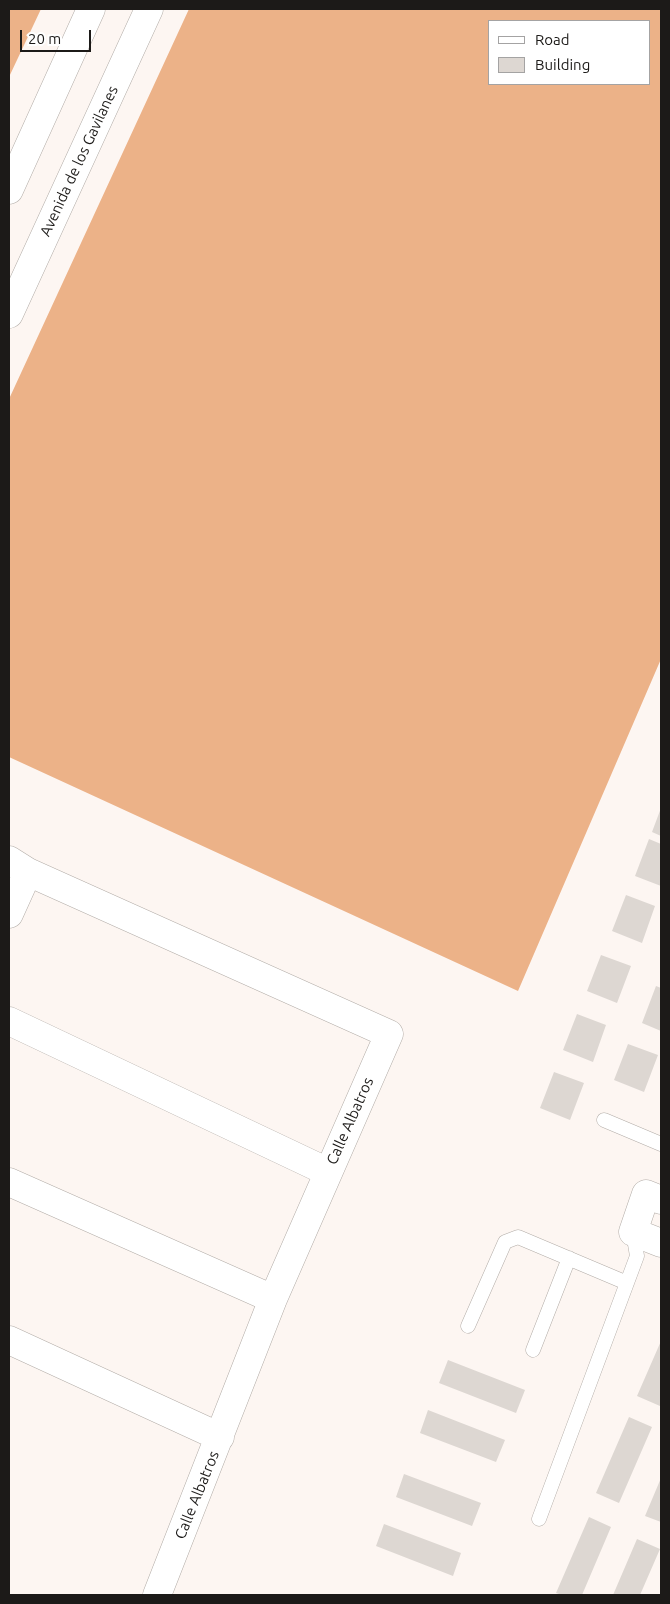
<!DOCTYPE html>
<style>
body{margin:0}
#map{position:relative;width:670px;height:1604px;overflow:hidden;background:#fdf6f2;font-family:Ubuntu,sans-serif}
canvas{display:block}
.frame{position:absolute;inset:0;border:10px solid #1c1a18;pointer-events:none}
.legend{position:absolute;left:488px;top:20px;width:162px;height:65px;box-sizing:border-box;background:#fff;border:1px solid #a4a3a3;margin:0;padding:6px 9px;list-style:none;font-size:15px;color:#1c1a18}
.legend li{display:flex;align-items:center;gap:10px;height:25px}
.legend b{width:25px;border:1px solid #a4a3a3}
.scale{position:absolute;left:20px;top:30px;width:71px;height:22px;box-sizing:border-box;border:2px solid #1c1a18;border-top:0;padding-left:6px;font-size:15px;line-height:18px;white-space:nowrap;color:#1c1a18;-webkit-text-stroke:4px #fff;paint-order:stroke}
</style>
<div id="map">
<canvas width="670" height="1604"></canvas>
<div class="frame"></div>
<ul class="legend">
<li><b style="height:6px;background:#fff"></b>Road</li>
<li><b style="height:14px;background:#ddd7d2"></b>Building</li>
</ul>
<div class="scale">20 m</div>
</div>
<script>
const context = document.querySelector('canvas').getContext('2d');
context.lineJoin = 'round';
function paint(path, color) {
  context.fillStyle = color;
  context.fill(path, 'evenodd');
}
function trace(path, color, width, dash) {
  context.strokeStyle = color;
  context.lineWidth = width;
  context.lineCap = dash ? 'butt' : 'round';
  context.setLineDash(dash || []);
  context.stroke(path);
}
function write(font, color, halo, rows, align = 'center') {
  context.font = font + ' Ubuntu,sans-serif';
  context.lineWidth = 4;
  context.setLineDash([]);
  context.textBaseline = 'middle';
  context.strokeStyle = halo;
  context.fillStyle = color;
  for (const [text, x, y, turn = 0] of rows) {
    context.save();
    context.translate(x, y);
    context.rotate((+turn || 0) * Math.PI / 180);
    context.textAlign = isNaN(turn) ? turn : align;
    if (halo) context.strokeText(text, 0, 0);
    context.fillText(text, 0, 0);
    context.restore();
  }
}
const forest = new Path2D(`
 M 9,9 L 41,9 L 9,77 Z
 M 189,9 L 661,9 L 661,659 L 518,991 L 9,757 L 9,399 ZM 489,21 L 649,21 L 649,84 L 489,84 Z`);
const building = new Path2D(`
 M 661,808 L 661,836 L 652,832 Z
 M 649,839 L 661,844 L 661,886 L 635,876 Z
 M 626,895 L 655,906 L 642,943 L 612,931 Z
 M 601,955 L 631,966 L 617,1003 L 587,991 Z
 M 656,986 L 661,988 L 661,1031 L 642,1023 Z
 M 577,1014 L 606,1025 L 593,1062 L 563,1050 Z
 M 628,1044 L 658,1055 L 644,1092 L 614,1080 Z
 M 554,1072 L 584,1083 L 570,1120 L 540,1108 Z
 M 661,1341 L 661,1403 L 660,1406 L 637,1396 Z
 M 448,1360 L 525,1390 L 516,1413 L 439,1383 Z
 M 428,1410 L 505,1440 L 496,1462 L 420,1433 Z
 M 629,1417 L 652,1427 L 619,1503 L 596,1493 Z
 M 404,1474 L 481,1503 L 472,1526 L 396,1497 Z
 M 661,1478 L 661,1522 L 645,1516 Z
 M 589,1517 L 611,1527 L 582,1595 L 562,1595 L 556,1593 Z
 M 384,1524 L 461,1553 L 453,1576 L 376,1546 Z
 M 637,1539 L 660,1549 L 640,1595 L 613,1595 Z`);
const service = new Path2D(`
 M 604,1120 L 661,1144
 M 468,1326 L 505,1242 L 518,1237 L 627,1283
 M 533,1350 L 569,1258
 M 539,1519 L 637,1256 L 633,1232`);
const minor = new Path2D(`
 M 9,860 L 28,872 L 389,1034 L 273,1299 L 157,1595
 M 9,914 L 28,872
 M 9,1021 L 328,1172
 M 9,1182 L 273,1299
 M 661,1200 L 646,1194 L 633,1232 L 661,1243
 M 9,1340 L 220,1437`);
const secondary = new Path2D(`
 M 9,190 L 91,9
 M 9,314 L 149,9`);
const streetNames = [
 ["Avenida de los Gavilanes",79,161,-65],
 ["Calle Albatros",350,1121,-66],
 ["Calle Albatros",197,1495,-68]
];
paint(forest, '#ecb288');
paint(building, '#ddd7d2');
trace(service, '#b2aca7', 15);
trace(minor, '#b2aca7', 29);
trace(secondary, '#b2aca7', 29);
trace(service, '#fff', 14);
trace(minor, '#fff', 28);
trace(secondary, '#fff', 28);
write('15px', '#1c1a18', '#fff', streetNames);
</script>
